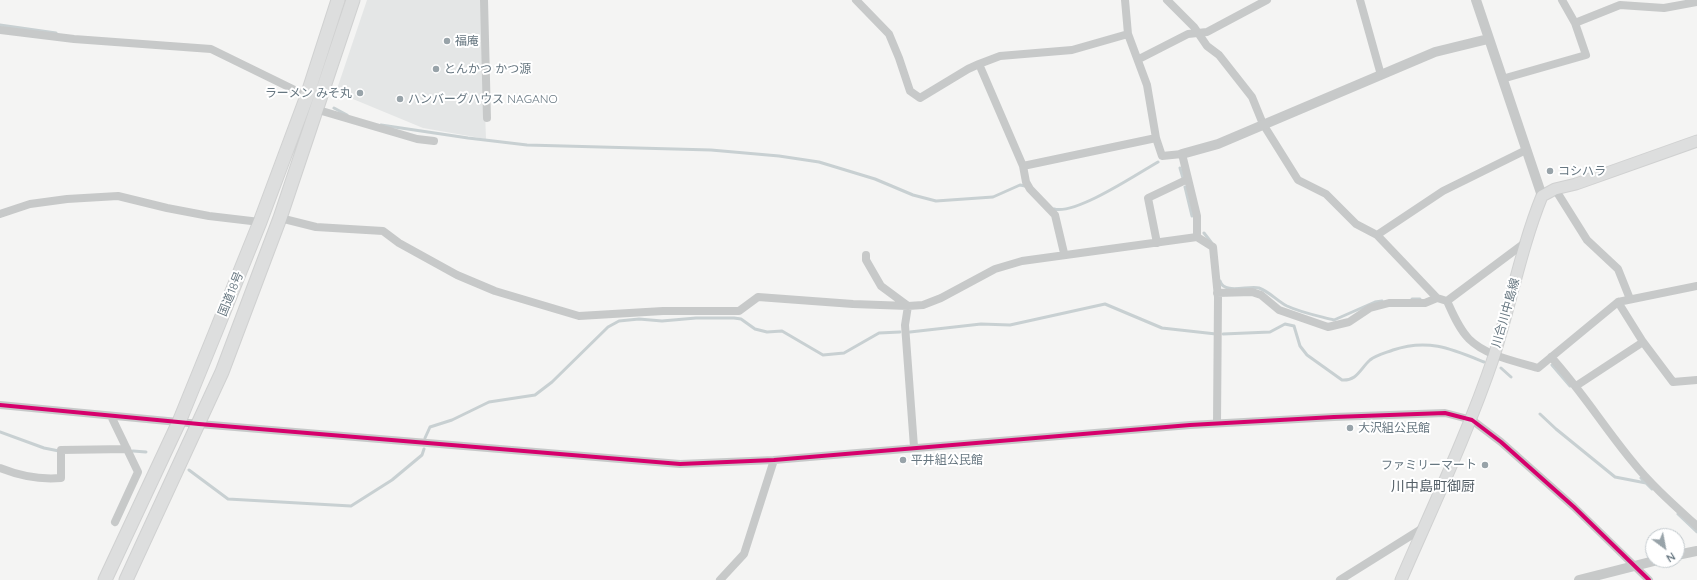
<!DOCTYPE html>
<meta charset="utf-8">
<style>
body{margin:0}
#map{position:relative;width:1697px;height:580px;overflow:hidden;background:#f4f4f3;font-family:Quicksand,sans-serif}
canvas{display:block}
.north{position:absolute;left:1645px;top:528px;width:40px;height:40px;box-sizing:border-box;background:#fff;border:1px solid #c2c9cd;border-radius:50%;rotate:148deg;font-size:11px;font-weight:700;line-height:16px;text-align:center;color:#677781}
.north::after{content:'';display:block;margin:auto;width:14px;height:18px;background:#98a3a9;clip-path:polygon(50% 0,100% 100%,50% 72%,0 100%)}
</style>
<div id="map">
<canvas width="1697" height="580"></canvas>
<div class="north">N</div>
</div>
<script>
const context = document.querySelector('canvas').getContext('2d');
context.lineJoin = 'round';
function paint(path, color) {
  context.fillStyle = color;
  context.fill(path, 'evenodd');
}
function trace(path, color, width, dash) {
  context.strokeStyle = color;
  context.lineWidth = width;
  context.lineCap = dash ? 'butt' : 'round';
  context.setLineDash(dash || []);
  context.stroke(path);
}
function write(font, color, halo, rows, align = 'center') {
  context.font = font + ' Quicksand,"Noto Sans JP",sans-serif';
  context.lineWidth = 4;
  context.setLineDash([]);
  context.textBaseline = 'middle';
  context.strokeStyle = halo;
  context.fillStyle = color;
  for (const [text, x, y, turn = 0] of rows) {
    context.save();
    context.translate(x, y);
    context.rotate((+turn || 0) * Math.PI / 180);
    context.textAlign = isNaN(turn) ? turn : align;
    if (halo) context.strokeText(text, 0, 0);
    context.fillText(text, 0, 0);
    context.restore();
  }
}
const built = new Path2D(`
 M 367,0 L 481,0 L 486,139 L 423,128 L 336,92 Z`);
const stream = new Path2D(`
 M 0,25 L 56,33
 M 334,108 L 347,115
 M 381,125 L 468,138 L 527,145 L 711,150 L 779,156 L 819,162 L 875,179 L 913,195 L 936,201 L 993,197 L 1020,185 L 1025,186
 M 1180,168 L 1183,178
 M 1185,187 L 1192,216
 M 1054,209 C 1076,215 1137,174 1158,162
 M 1204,233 L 1211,242
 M 1220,281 C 1224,295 1249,285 1259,288 C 1270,292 1277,301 1287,306 C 1302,313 1319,316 1334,320 L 1375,302 L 1382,301
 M 1412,299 L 1420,299
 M 910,332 L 981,324 L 1010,325 L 1105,304 L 1162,328 L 1216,334
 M 1223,334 L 1270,332 L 1285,324 L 1294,326 L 1300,346 L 1307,355 L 1342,380 C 1357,381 1360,369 1370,360 C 1376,355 1385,353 1393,350 C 1428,338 1452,349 1484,362
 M 1552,365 L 1570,386
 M 1501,368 L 1511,377
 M 1540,414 L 1556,429 L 1615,477 L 1646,483
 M 0,432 L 44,448 L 59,451
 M 425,438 L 430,427 L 452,420 L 489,402 L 535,395 L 552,382 L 608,327 L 619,321 L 639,319 L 662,321 L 696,318 L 734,318 L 741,319 L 755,329 L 767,332 L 782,331 L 823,355 L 844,353 L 879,333 L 900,332
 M 133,451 L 146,452
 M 189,470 L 228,499 L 351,506 L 392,480 L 422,455 L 424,449
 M 1641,478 L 1652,489
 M 1678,514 L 1697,532`);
const minor = new Path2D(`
 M 484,0 L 487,118
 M 856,0 L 889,34 L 899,58 L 910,91 L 920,98 L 968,69 L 979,64 L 1023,166 L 1026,182 L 1030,189 L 1055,215 L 1064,253
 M 1125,0 L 1128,34 L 1147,85 L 1156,138 L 1162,156 L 1182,154 L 1197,216 L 1197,237
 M 1167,0 L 1194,27 L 1207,46 L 1219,55 L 1252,97 L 1263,124 L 1298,180 L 1326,194 L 1356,224 L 1377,235 L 1437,298 L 1447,301 C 1453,314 1459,329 1469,339 C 1486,356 1515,361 1538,368 L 1618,302 L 1697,286
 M 1360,0 L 1381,75
 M 1575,23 L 1620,5 L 1664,8 L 1697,2
 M 0,30 L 74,39 L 211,49 L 307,96
 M 1139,59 L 1188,34 L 1207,32 L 1267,0
 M 979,64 L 1000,56 L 1072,50 L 1128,34
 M 1502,79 L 1586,55 L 1575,23 L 1562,0
 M 315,109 L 417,139 L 434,141
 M 1023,166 L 1156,138
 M 1555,189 L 1587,240 L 1618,269 L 1630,299
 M 0,214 L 30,204 L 67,199 L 118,196 L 167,208 L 209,216 L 260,222
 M 280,218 L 316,227 L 383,231 L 399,243 L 457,275 L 495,291 L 579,316 L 663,311 L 739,311 L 758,297 L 853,304 L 908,306 L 923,305 L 941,298 L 995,269 L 1022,261 L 1197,237 L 1213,247 L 1218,297 L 1217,423
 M 1377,235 L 1443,191 L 1526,150
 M 1157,243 L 1148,198 L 1188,179
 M 866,255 L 866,260 L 881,286 L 908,306
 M 1217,293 L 1252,292 L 1261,295 L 1279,310 L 1328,327 L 1349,322 L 1370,308 L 1389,303 L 1425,303 L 1437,298
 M 1447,301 L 1526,242
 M 1618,302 L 1643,342 L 1673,382 L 1697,380
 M 908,306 L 905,325 L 914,447
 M 1551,357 C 1581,390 1604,427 1632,461 C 1651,485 1675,506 1697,526
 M 1576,386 L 1643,342
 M 0,405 L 199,424 L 680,464 L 774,460 L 1190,425 L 1334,417 L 1445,413 L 1472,420 L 1501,442 L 1574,507 L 1649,580
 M 111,416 L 138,472 L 115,522
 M 0,468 C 20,476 39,480 61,478 L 61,450 L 127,449
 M 720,580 L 744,554 L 774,460
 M 1340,580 L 1423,528`);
const tertiary = new Path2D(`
 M 1476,0 L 1542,196
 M 1182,154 L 1218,144 L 1435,52 L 1488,39
 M 1677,555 L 1697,551
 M 1579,580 L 1658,560`);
const secondary = new Path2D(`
 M 1401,580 C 1433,506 1468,433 1494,356 C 1511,303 1521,248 1542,196 L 1555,189 L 1576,184 L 1697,141`);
const trunk = new Path2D(`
 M 105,580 L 179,422 L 216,331 L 260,222 L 307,96 L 338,0
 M 126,580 L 222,372 L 280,218 L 353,0`);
const cycleway = new Path2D(`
 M 0,405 L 199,424 L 680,464 L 774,460 L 1190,425 L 1334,417 L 1445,413 L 1472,420 L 1501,442 L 1574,507 L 1649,580`);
const markers = [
 [447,41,4,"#98a3a9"],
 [436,69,4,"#98a3a9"],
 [360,93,4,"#98a3a9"],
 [400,99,4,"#98a3a9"],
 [1550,171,4,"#98a3a9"],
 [1350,428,4,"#98a3a9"],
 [903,460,4,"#98a3a9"],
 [1485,465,4,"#98a3a9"]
];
const poiNames = [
 ["福庵",455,41],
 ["とんかつ かつ源",444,69],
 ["ラーメン みそ丸",352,93,"right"],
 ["ハンバーグハウス NAGANO",408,99],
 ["コシハラ",1558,171],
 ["大沢組公民館",1358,428],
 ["平井組公民館",911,460],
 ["ファミリーマート",1477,465,"right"]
];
const streetNames = [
 ["国道18号",231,294,-68],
 ["川合川中島線",1506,313,-74]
];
const quarterNames = [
 ["川中島町御厨",1433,487]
];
paint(built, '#e4e6e6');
trace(stream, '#c8d0d2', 3);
trace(secondary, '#d0d1d1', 13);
trace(trunk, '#d0d1d1', 15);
trace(minor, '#c7c9c9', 8);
trace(tertiary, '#c7c9c9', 10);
trace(secondary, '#dddede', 11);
trace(trunk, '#dddede', 13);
trace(cycleway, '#d6006c', 4);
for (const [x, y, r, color] of markers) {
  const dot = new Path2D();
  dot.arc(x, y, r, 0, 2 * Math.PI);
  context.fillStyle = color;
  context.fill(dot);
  trace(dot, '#fff', 1.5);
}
write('12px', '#677781', '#fff', poiNames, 'left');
write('12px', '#677781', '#fff', streetNames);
write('14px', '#545f67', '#fff', quarterNames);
</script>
